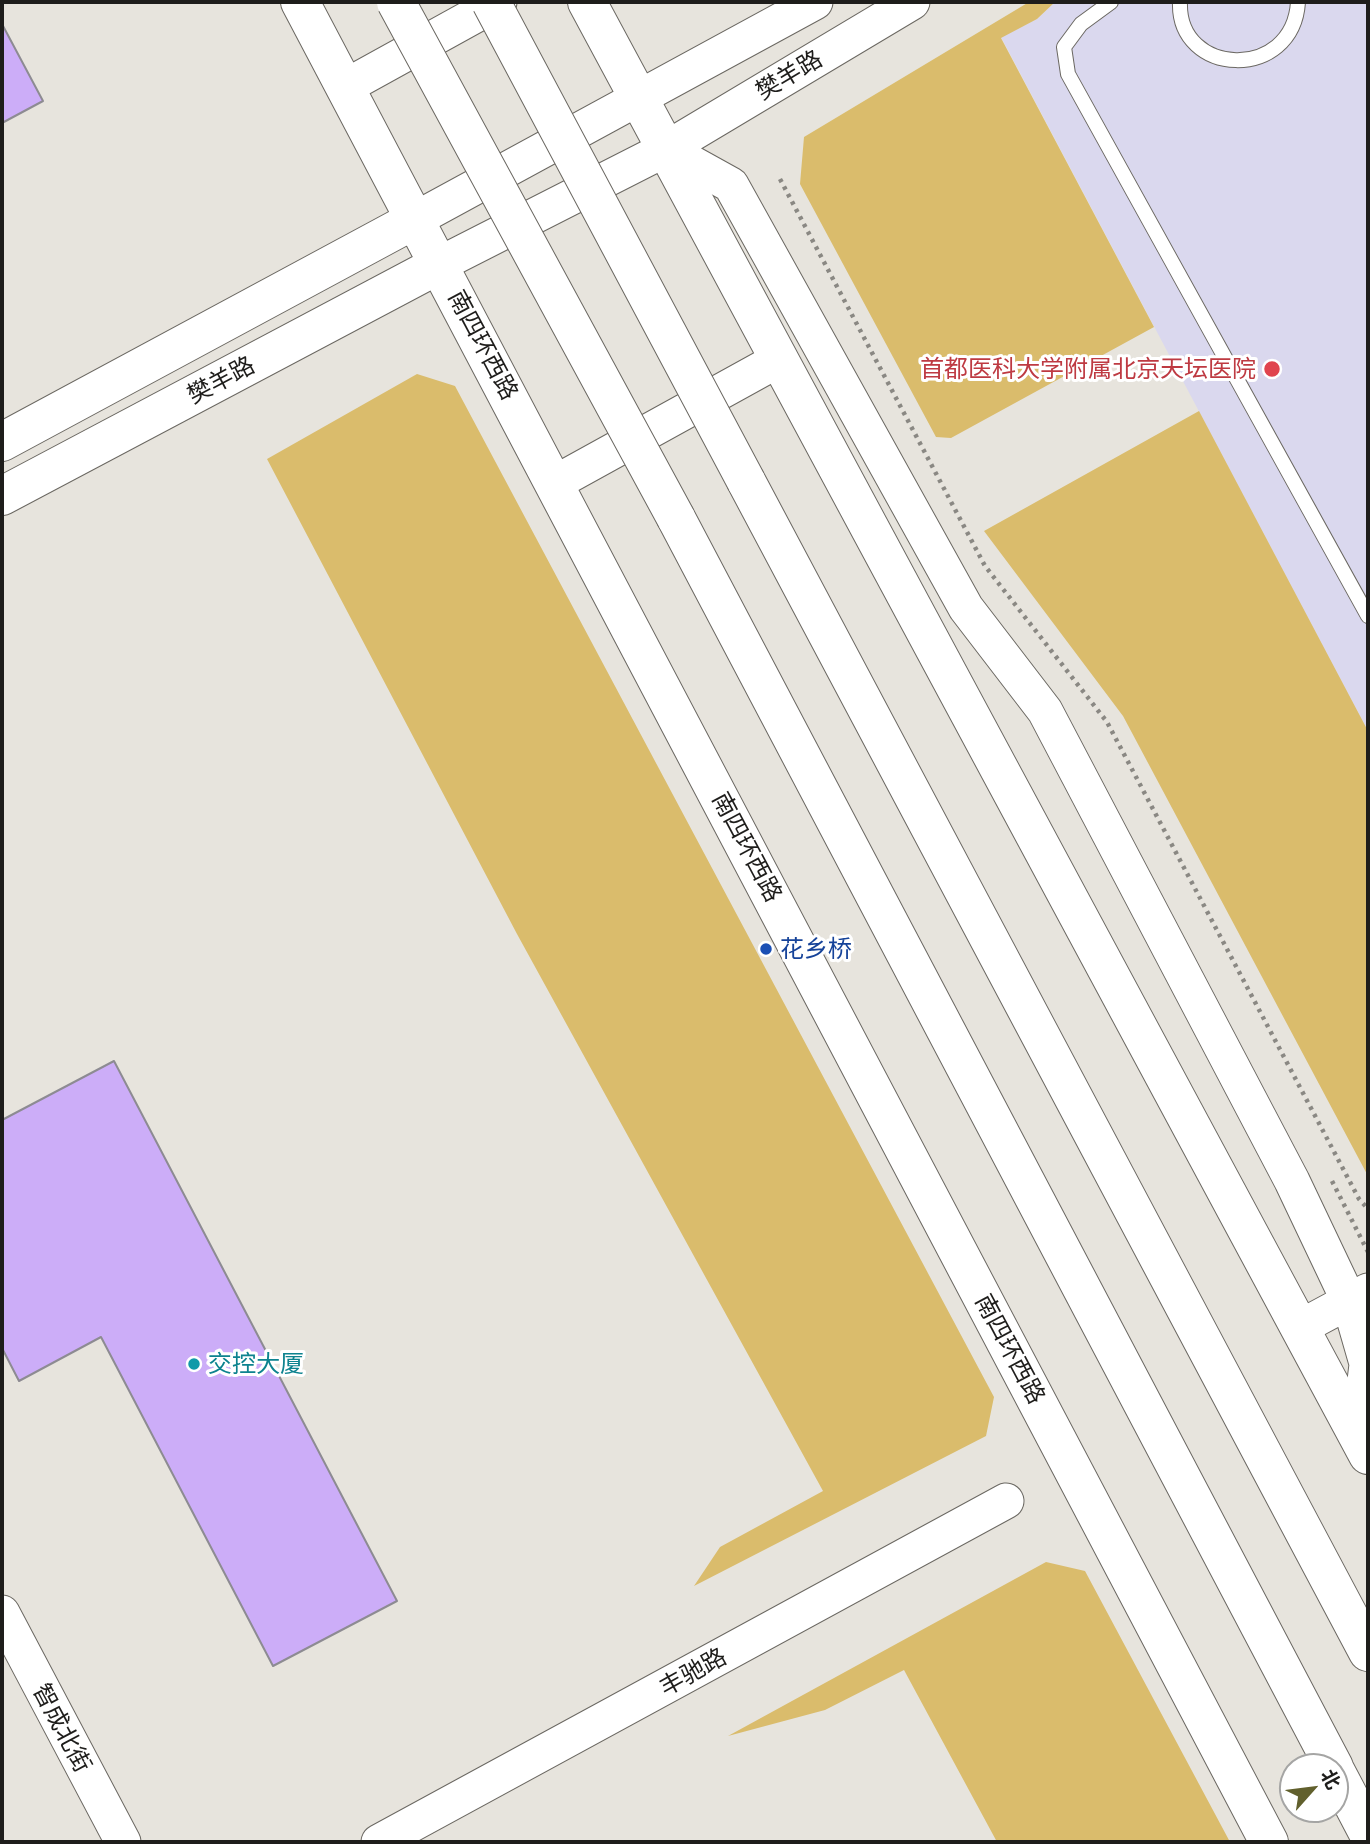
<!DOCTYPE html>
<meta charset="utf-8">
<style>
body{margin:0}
#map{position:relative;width:1370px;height:1844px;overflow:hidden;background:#e7e4dd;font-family:Commissioner,"Noto Sans SC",sans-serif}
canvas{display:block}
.frame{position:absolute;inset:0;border:4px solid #1e1d1b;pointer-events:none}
.north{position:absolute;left:1279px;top:1753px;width:70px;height:70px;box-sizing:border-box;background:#fff;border:2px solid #a5a5a4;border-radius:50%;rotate:62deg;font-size:19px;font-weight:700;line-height:28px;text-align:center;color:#1e1d1b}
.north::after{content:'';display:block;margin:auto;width:24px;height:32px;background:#61602d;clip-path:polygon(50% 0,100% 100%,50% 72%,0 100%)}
</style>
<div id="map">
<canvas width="1370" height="1844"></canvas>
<div class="frame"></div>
<div class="north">北</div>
</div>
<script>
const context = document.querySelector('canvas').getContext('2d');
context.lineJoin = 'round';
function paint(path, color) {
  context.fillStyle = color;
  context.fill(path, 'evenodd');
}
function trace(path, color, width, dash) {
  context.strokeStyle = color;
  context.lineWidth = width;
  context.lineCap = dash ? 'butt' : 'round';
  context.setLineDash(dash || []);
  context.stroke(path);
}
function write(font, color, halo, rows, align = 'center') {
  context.font = font + ' Commissioner,"Noto Sans SC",sans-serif';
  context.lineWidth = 6;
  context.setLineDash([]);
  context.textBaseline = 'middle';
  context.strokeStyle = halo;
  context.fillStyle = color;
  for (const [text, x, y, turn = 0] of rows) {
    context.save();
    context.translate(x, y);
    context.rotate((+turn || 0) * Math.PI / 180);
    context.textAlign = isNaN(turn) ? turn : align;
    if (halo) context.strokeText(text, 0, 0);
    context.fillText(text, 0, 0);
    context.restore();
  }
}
const medical = new Path2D(`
 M 1055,2 L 1368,2 L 1368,731 L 1001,37 L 1037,19 Z`);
const green = new Path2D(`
 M 1029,2 L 1055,2 L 1037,19 L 1001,38 L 1154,327 L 951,438 L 936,437 L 800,184 L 804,137 Z
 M 417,374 L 455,386 L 994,1397 L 986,1436 L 694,1586 L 720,1547 L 823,1491 L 517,934 L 267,459 Z
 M 1199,411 L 1368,731 L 1368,1176 L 1123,716 L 984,531 Z
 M 1046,1562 L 1085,1571 L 1230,1842 L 997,1842 L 904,1670 L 825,1710 L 728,1736 Z`);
const building = new Path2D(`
 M 2,24 L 43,101 L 2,123 Z
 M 114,1061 L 397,1601 L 273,1666 L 101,1337 L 19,1381 L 2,1348 L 2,1120 Z`);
const path = new Path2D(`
 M 780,179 L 985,566 L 1107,722 L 1359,1199 L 1368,1209
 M 1332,1181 L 1368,1252`);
const service = new Path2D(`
 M 1111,2 L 1081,24 L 1064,47 L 1068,74 L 1368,616
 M 1180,2 C 1177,77 1293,82 1298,2`);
const tertiary = new Path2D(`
 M 345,87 L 499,2
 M 666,149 L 731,185 L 966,608 L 1045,711 L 1292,1181 L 1349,1301 L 1366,1360
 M 416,219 L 815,2
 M 440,264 L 666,149 L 912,2
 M 555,483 L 778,360
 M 1301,1327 L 1368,1291
 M 1365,1448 L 1362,1405 L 1368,1357
 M 2,1613 L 123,1842
 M 379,1842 L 1006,1501`);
const secondary = new Path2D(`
 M 300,2 L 1269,1842
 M 587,2 L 1368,1455
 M 2,442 L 416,219
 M 2,496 L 440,264`);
const trunk = new Path2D(`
 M 746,481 L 1368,1652
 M 676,518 L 1334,1767
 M 1335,1770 L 1368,1833`);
const trunkBridge = new Path2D(`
 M 396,2 L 676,518
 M 491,2 L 746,481`);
const markers = [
 [1272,369,9,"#e0444e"],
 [766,949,7,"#1a4fb4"],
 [194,1364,7,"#0f9aa8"]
];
const streetNames = [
 ["樊羊路",789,75,-31],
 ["南四环西路",483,345,62],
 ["樊羊路",221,380,-28],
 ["南四环西路",747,847,62],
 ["南四环西路",1010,1349,62],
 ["丰驰路",693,1672,-29],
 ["智成北街",62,1728,62]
];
const healthNames = [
 ["首都医科大学附属北京天坛医院",1256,369]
];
const transitNames = [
 ["花乡桥",780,949]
];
const cultureNames = [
 ["交控大厦",208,1364]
];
paint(medical, '#dad8ee');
paint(green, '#dabc6c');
paint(building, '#ccadf8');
trace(building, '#8d8b92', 2);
trace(service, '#6b6862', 16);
trace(tertiary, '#6b6862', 37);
trace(secondary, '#6b6862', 40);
trace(trunk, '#6b6862', 40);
trace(path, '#8a8883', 4.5, [3.5, 5]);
trace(service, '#fff', 14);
trace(tertiary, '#fff', 35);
trace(secondary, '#fff', 38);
trace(trunk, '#fff', 38);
trace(trunkBridge, '#6b6862', 40, []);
trace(trunkBridge, '#fff', 38);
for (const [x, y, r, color] of markers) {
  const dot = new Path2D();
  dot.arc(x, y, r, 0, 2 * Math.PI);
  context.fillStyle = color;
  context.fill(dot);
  trace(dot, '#fff', 2.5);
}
write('24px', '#1e1d1b', '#fff', streetNames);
write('24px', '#be3a42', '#fff', healthNames, 'right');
write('24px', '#164399', '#fff', transitNames, 'left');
write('24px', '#0d838f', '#fff', cultureNames, 'left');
</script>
